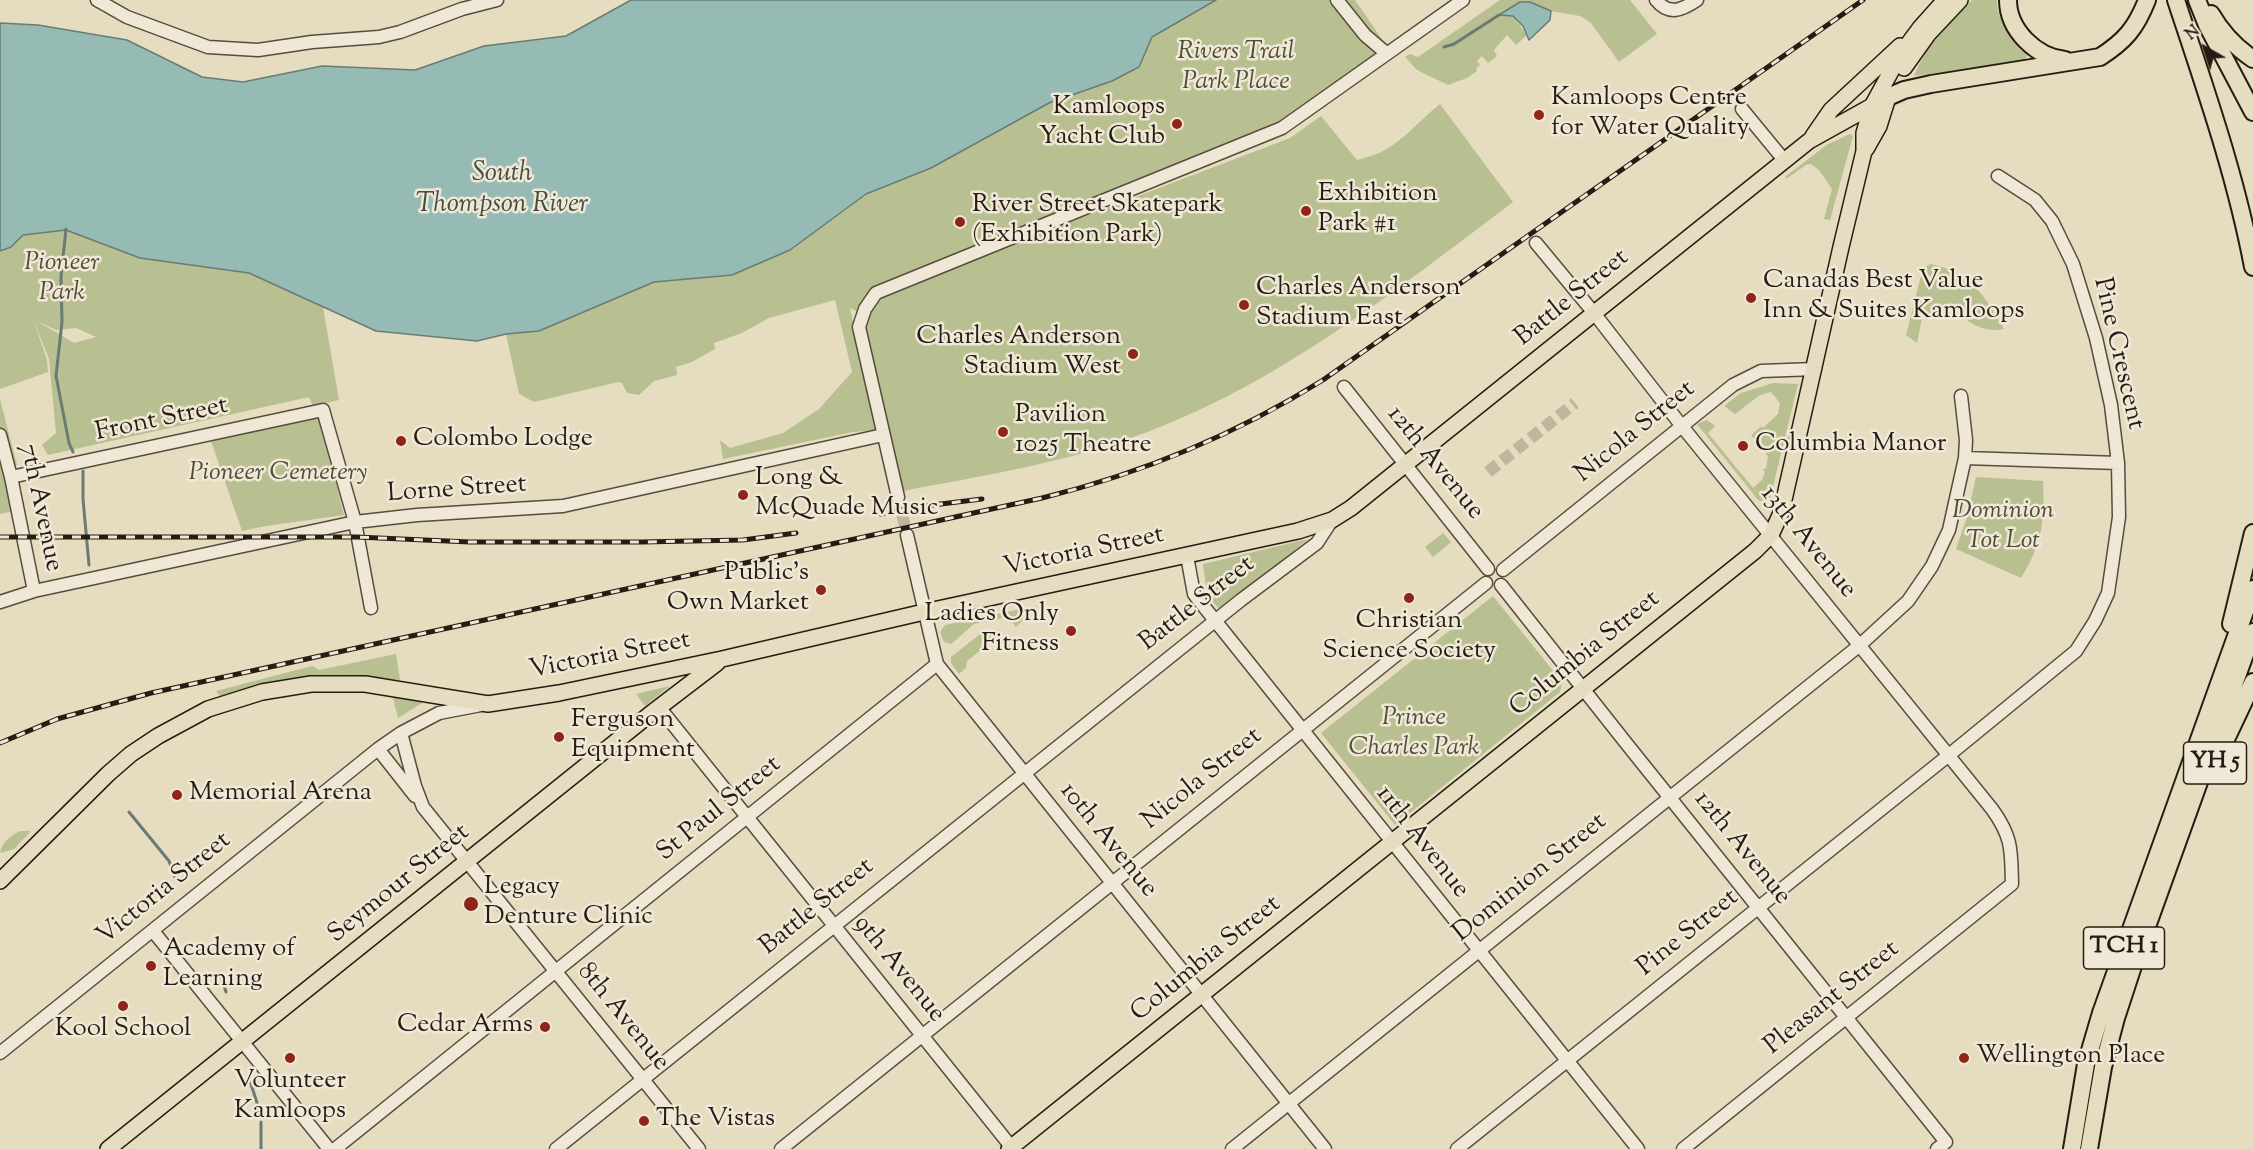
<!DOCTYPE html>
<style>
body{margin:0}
#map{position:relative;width:2253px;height:1149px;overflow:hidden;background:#e6dcc0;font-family:"Sorts Mill Goudy",serif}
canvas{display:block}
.north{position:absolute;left:2175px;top:18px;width:60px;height:60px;-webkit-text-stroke:4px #efe8d6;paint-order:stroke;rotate:321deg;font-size:16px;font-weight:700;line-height:24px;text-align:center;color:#271c13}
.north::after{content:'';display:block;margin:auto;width:21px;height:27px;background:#271c13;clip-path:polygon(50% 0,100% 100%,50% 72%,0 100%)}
</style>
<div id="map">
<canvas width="2253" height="1149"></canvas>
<div class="north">N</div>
</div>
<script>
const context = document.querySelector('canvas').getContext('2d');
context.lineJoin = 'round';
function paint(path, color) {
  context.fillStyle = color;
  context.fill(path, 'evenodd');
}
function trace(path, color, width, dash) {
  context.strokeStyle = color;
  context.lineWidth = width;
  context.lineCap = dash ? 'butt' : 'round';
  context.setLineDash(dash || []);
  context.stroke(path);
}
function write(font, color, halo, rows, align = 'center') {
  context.font = font + ' "Sorts Mill Goudy",serif';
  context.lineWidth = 5;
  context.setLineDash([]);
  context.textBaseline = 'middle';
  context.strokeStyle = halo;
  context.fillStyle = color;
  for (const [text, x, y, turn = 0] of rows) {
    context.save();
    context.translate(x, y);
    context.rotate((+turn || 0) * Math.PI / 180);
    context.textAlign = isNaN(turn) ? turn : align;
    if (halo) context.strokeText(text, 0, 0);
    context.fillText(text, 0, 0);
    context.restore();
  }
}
const green = new Path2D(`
 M 1216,0 L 1355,0 L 1388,48 L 1281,126 L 874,291 L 860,313 L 850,308 L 877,430 L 853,432 L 723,459 L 720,440 L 730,448 L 783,433 L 819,409 L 852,372 L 835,300 L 769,318 L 742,333 L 714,343 L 715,349 L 692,362 L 676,367 L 677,375 L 654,381 L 639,395 L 627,393 L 622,383 L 618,382 L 534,402 L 519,394 L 506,334 L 539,331 L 655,282 L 732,275 L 790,250 L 866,194 L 931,168 L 1049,103 L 1112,81 L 1139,68 L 1152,37 Z
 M 1500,0 L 1630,0 L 1657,34 L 1619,62 L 1591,23 L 1580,16 L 1551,11 L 1530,2 L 1521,2 L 1500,15 L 1513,16 L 1527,35 L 1516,45 L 1507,35 L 1494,50 L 1497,56 L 1488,63 L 1482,56 L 1477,61 L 1480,65 L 1476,68 L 1477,71 L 1467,78 L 1448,85 L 1417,70 L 1405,57 L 1410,54 L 1418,57 Z
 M 1972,0 L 1997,0 C 1996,23 2015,38 2028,54 L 2024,62 L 1914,76 C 1926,46 1950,23 1972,0 Z
 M 1440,104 L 1513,202 C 1399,288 1285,379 1150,431 C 1070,462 986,475 903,491 L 863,326 L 879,295 L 1290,138 L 1321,116 L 1357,160 C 1366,157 1377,155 1385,150 C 1406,138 1421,119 1440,104 Z
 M 1850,134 L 1853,136 L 1830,220 L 1824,219 L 1832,189 L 1819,170 L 1811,164 L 1806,165 L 1786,179 L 1786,176 L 1828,144 Z
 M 66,230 L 140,258 L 249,273 L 323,307 L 339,400 L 313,406 L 309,397 L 48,455 L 42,445 L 56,433 L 49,359 L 33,319 L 47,360 L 48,372 L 0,389 L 0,252 L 11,247 L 23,235 ZM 37,321 L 56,330 L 76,328 L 96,337 L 74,343 Z
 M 1931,264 C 1973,274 1983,294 2004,329 C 1985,334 1965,321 1952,308 L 1922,318 L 1917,343 L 1906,335 L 1923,268 Z
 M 1773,383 L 1798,384 L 1770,499 L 1759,501 L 1697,424 L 1707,420 L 1715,426 L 1708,433 L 1753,488 L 1762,480 L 1765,472 L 1763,470 L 1766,468 L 1768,456 L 1751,435 L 1762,426 L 1763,428 L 1778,414 L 1780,403 L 1771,392 L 1760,395 L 1735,414 L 1724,406 L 1741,393 Z
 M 0,399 L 17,465 L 5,469 L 14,511 L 0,514 Z
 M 319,417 L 344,515 L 266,526 L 242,531 L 210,438 Z
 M 1976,477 L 2043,481 C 2045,521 2042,544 2021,578 L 1956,549 L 1967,517 Z
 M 1443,533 L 1451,542 L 1433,557 L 1425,547 Z
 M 1308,539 L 1221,611 L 1207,595 L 1203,564 Z
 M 1493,596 L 1562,682 L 1560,692 L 1395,825 L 1321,733 Z
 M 1030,607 L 1021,615 L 1024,619 L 1016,627 L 1008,617 L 974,624 L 951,644 L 944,642 L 940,632 L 945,625 Z
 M 999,630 L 1002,633 L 967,661 L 966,668 L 959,674 L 951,663 L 951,657 L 980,634 Z
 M 396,654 L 400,680 L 341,678 L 221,698 L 216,691 L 312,666 L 319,670 Z
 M 670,686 L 645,706 L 636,694 Z
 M 392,695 L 422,697 L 422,703 L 398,718 Z
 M 20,831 L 31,831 L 14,849 L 0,853 C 2,842 10,836 20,831 Z`);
const water = new Path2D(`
 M 631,0 L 1216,0 L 1152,37 L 1139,67 L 1112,81 L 1049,103 L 931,168 L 866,194 L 790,250 L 732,275 L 654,282 L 539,331 L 506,334 L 477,341 L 376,331 L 249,273 L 140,258 L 66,230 L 23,235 L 11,247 L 0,251 L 0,23 L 38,25 L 127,40 L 202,77 L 243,82 L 322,66 L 415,70 L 484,46 L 566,36 Z
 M 1520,2 L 1530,2 L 1551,11 L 1550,20 L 1529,40 L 1523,26 L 1513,16 L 1499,15 Z`);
const stream = new Path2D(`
 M 1444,47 L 1454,44 L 1499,15
 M 66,229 L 61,276 L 62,322 L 56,376 L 69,443 L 73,452
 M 83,471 L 83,499 L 89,565
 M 129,812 L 169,861 L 175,877
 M 220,973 L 226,992
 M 249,1078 L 259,1109
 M 261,1149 L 261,1122`);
const minorTunnel = new Path2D(`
 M 1488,472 L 1575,403
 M 898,497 L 907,535`);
const minor = new Path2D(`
 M 97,0 L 127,17 L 208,47 L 258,50 L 312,42 L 379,37 L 400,32 L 462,9 L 497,0
 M 1337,0 L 1365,35 L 1386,53
 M 1656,0 C 1669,16 1682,10 1697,0
 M 1742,109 L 1784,160
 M 1536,243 L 1594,313 L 1681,425 L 1992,809 C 2013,838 2011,851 2012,884 L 1683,1149
 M 1344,387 L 1488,569
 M 0,435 L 11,477 L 34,591
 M 1965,458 L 2118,463
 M 11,477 L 323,410 L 355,522 L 371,608
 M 898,497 L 859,327 L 865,309 L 876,293 L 1282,128 L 1463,0
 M 907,535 L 937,664 L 1325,1149
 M 1187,556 L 1194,594 L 1197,598 L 1638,1149
 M 1503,570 L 1733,385 L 1761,371 L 1815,369
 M 1501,585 L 1626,743 L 1946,1142 L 1937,1149
 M 0,602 L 34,591 L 355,522 L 417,515 L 563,506 L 883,435
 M 659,707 L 1013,1149
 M 401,733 L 415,786 L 423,807 L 699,1149
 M 378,749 L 415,796
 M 153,931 L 329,1149
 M 0,1053 L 378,749 L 401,733 L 439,713 L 481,705
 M 335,1149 L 937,664
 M 556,1149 L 1241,600 L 1317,543 L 1332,520
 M 781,1149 L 1486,583
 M 1232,1149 L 1860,645 L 1908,601 L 1932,566 L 1949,530 L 1965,458 L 1966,440 L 1961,396
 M 1457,1149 L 1949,755 L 2076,651 L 2095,621 L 2108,593 L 2119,517 L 2118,463 L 2111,405 L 2096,338 L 2073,264 L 2052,221 L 2035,200 L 1998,176`);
const major = new Path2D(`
 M 1904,68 L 1929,33 L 1960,0
 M 1813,136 L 1831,110 L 1900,46
 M 1866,149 L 1879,126 L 1889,94
 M 0,881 L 108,774 L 131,754 L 158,736 L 208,709 L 262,692 L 311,684 L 365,684 L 488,704 L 559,693 L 722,659 L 924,612 L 1298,531 L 1332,520 L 1351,508 L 1809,141 L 1888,97
 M 108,1149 L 649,715 L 717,663
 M 1009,1149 L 1755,551 L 1771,535 L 1781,513 L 1841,247 L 1864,151 L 1864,133 L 1872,106 L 1900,55 L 1920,28 L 1945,0`);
const highway = new Path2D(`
 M 2008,0 C 2008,30 2036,57 2065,60
 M 2176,0 C 2205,88 2236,176 2253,267
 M 2197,0 L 2207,25 L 2253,112
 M 2211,14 C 2222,33 2235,47 2253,59
 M 1888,97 L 1904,90 L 1931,84 L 2100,57 C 2125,41 2136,28 2147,0
 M 2231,624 L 2253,533
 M 2218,756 L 2253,682
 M 2072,1149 L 2086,1064 L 2101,1013 L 2253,589
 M 2089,1149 L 2103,1067 L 2116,1018 L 2136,957 L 2253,632`);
const rail = new Path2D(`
 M 916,507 L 982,499
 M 881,514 L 913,508
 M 0,537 L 356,537 L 470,542 L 642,542 L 743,540 L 796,533
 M 0,743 L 57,719 L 151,693 L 1042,498 C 1143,473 1235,435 1323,380 L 1863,0`);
const markers = [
 [1539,115,6,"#8f2418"],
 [1177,124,6,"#8f2418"],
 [1306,211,6,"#8f2418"],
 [960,222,6,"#8f2418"],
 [1751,298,6,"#8f2418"],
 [1244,305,6,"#8f2418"],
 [1133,354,6,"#8f2418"],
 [1003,432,6,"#8f2418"],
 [401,441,6,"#8f2418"],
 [1743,446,6,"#8f2418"],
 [743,495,6,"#8f2418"],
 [821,590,6,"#8f2418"],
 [1409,598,6,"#8f2418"],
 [1071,631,6,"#8f2418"],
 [559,737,6,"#8f2418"],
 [177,795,6,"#8f2418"],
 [471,904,8,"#8f2418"],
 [151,966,6,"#8f2418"],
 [123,1006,6,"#8f2418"],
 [545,1027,6,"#8f2418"],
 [290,1058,6,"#8f2418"],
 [1964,1058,6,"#8f2418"],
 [644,1121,6,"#8f2418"]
];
const shields = [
 [2215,763,63],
 [2124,948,81]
];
const shieldNames = [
 ["YH 5",2215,763],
 ["TCH 1",2124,948]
];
const parkNames = [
 ["Rivers Trail",1236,54],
 ["Park Place",1236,84],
 ["Pioneer",62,265],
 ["Park",62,295],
 ["Pioneer Cemetery",278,475],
 ["Dominion",2003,513],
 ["Tot Lot",2003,543],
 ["Prince",1414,720],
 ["Charles Park",1414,750]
];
const poiNames = [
 ["Kamloops Centre",1551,100],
 ["for Water Quality",1551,130],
 ["Kamloops",1165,109,"right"],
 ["Yacht Club",1165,139,"right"],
 ["Exhibition",1318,196],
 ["Park #1",1318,226],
 ["River Street Skatepark",972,207],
 ["(Exhibition Park)",972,237],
 ["Canadas Best Value",1763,283],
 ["Inn & Suites Kamloops",1763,313],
 ["Charles Anderson",1256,290],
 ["Stadium East",1256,320],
 ["Charles Anderson",1121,339,"right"],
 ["Stadium West",1121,369,"right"],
 ["Pavilion",1015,417],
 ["1025 Theatre",1015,447],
 ["Colombo Lodge",413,441],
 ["Columbia Manor",1755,446],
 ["Long &",755,480],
 ["McQuade Music",755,510],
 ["Public's",809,575,"right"],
 ["Own Market",809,605,"right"],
 ["Ladies Only",1059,616,"right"],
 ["Fitness",1059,646,"right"],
 ["Christian",1409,623,"center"],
 ["Science Society",1409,653,"center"],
 ["Ferguson",571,722],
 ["Equipment",571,752],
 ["Memorial Arena",189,795],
 ["Legacy",484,889],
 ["Denture Clinic",484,919],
 ["Academy of",163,951],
 ["Learning",163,981],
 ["Cedar Arms",533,1027,"right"],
 ["Kool School",123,1031,"center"],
 ["Wellington Place",1976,1058],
 ["Volunteer",290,1083,"center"],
 ["Kamloops",290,1113,"center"],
 ["The Vistas",656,1121]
];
const streetNames = [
 ["Battle Street",1573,299,-39],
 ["Pine Crescent",2117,354,77],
 ["Front Street",162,421,-12],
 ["Nicola Street",1636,433,-39],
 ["12th Avenue",1434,464,51],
 ["Lorne Street",457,491,-4],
 ["7th Avenue",39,508,78],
 ["13th Avenue",1807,543,51],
 ["Victoria Street",1084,553,-12],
 ["Battle Street",1198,605,-38],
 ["Columbia Street",1586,655,-39],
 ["Victoria Street",610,657,-11],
 ["Nicola Street",1203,780,-39],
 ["St Paul Street",720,810,-39],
 ["10th Avenue",1107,841,51],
 ["11th Avenue",1421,843,52],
 ["12th Avenue",1741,849,51],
 ["Dominion Street",1531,879,-39],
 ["Seymour Street",400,885,-39],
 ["Victoria Street",165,890,-39],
 ["Battle Street",818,908,-39],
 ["Pine Street",1689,934,-39],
 ["Columbia Street",1207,960,-39],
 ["9th Avenue",898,970,51],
 ["Pleasant Street",1833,999,-39],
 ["8th Avenue",622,1018,51]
];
const waterNames = [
 ["South",502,175],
 ["Thompson River",502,206]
];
paint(green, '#b8bf90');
paint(water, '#96bbb5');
trace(water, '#6a7b74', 1.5);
trace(stream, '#6a7b74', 3);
trace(minorTunnel, '#c0b69d', 12, [12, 6]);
trace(minor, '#574c3e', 15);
trace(major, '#271c13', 18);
trace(highway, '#271c13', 20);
trace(minor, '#efe8d6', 12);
trace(major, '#e6dcc0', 15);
trace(highway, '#e6dcc0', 16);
trace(rail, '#271c13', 5);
trace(rail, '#efe8d6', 3, [9]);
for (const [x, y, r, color] of markers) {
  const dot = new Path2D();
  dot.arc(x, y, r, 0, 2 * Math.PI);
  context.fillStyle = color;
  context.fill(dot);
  trace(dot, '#efe8d6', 2);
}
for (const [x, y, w] of shields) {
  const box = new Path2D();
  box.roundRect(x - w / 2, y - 21, w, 42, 4.5);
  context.fillStyle = '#efe8d6';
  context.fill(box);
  trace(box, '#271c13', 1.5);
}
write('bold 24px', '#271c13', null, shieldNames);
write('italic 26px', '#524d38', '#efe8d6', parkNames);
write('26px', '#271c13', '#efe8d6', poiNames, 'left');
write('26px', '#271c13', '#efe8d6', streetNames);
write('italic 27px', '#484c44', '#efe8d6', waterNames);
</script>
